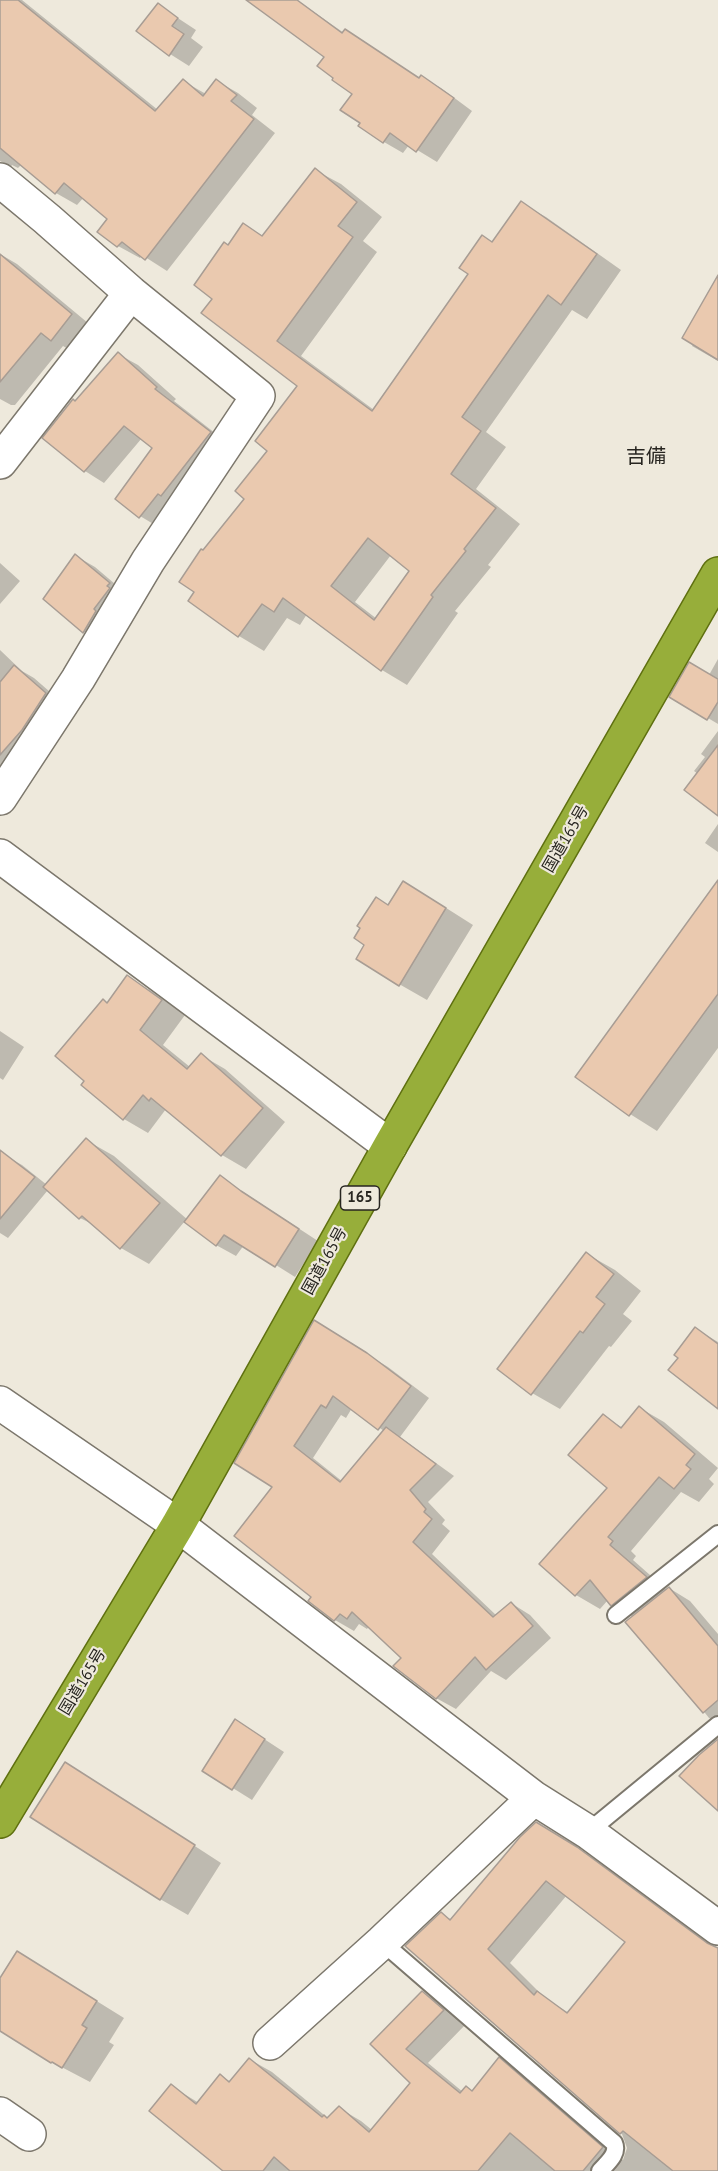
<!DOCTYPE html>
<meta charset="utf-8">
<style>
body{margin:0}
canvas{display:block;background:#eee9dc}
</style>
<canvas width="718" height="2171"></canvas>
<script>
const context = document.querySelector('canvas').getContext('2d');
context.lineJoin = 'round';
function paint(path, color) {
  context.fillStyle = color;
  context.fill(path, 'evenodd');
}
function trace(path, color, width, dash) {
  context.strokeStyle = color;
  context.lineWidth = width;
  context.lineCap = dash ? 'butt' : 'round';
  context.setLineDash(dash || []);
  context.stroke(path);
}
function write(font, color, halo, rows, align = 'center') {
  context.font = font + ' "PT Sans","Noto Sans JP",sans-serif';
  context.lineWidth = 4.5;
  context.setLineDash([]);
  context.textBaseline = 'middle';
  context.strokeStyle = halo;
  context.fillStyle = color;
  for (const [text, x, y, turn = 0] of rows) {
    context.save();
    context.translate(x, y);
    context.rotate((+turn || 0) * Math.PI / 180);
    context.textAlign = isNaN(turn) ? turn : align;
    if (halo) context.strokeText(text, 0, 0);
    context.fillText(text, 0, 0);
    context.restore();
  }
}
const shadow = new Path2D(`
 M 0,0 L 22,0 L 158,110 L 183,81 L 206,94 L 217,81 L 238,93 L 257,108 L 252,115 L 275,133 L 167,271 L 142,255 L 140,258 L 118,246 L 110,219 L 84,197 L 77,205 L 56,193 L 22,164 L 18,168 L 12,165 L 11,167 L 0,161 Z
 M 276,0 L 297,0 L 344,33 L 420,79 L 421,77 L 441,88 L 472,111 L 437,162 L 409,145 L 403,153 L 384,142 L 362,123 L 354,93 L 335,78 L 326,56 Z
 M 158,5 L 196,30 L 191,38 L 203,47 L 189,66 L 170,54 Z
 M 315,170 L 341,184 L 382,217 L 363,241 L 377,252 L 301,356 L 374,410 L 521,203 L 546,217 L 621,270 L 587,319 L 572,310 L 486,432 L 506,447 L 476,489 L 520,524 L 488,565 L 491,567 L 455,611 L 458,613 L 407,685 L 382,670 L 307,614 L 300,625 L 287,618 L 264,651 L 239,636 L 190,601 L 196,592 L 203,552 L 246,498 L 299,386 L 214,299 L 228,246 L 244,225 L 263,236 ZM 391,555 L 411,570 L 377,619 L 355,602 Z
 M 0,254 L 17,264 L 94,328 L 75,353 L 63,346 L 15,405 L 11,405 L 0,399 Z
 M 718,299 L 718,361 L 692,346 Z
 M 118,354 L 138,365 L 176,399 L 174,401 L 229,444 L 160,528 L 140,516 L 154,448 L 142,438 L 104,483 L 85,471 L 45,438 Z
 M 76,556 L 95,567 L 128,595 L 103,643 L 84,632 L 45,599 Z
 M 0,563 L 20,581 L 0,604 Z
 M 0,650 L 22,671 L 34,678 L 65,705 L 0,786 Z
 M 718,659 L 718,724 L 671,696 L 709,675 Z
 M 718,731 L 718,814 L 698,774 L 694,771 L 705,757 L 701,754 Z
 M 718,824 L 718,852 L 705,843 Z
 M 718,883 L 718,1048 L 657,1131 L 630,1114 Z
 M 432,899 L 473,925 L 427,1000 L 399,984 L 389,906 Z
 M 128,977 L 151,991 L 185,1015 L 163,1045 L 190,1067 L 201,1055 L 225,1069 L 285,1122 L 246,1169 L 222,1155 L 166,1109 L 148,1133 L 124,1119 L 83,1085 L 108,1004 Z
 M 0,1031 L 24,1047 L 3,1080 L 0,1078 Z
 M 86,1140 L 114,1156 L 188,1220 L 220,1177 L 318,1241 L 295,1277 L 244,1245 L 236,1256 L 216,1245 L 185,1221 L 149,1264 L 121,1248 L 98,1227 L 80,1218 L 48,1190 L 8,1238 L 0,1233 L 0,1164 L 6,1156 L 22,1165 L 47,1185 Z
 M 587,1254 L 615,1270 L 641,1291 L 623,1314 L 632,1321 L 611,1347 L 609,1346 L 560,1409 L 532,1393 Z
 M 696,1329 L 718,1342 L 718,1407 L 680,1357 Z
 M 334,1334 L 388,1367 L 429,1398 L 400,1437 L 454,1476 L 428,1502 L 445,1520 L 442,1524 L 450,1531 L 432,1554 L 497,1616 L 511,1603 L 530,1615 L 551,1638 L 506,1680 L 491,1671 L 456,1709 L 436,1698 L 403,1658 L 369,1626 L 367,1629 L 359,1624 L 354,1631 L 335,1620 L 313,1596 L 275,1487 ZM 352,1408 L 384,1431 L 343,1482 L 313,1458 L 341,1415 L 346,1418 Z
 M 640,1408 L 664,1422 L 718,1468 L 709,1479 L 714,1484 L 699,1502 L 681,1492 L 631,1551 L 636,1556 L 633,1560 L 667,1590 L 669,1588 L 690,1601 L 718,1634 L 718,1723 L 709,1718 L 690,1694 L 633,1617 L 612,1604 L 608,1600 L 600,1609 L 576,1595 L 541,1564 L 609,1488 L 603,1416 L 623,1428 Z
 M 255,1733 L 284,1752 L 252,1800 L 204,1770 Z
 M 93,1780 L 221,1863 L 188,1915 L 160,1899 Z
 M 559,1837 L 600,1862 L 718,1949 L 718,2171 L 225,2171 L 171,2086 L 199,2103 L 221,2076 L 231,2082 L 249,2059 L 272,2072 L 329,2119 L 339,2108 L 361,2121 L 372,2130 L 412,2083 L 372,2044 L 422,1992 L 445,2005 L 466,2024 L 428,2063 L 463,2092 L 473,2092 L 499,2059 L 522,2072 L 623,2160 L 627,2148 L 622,2134 L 407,1946 L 441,1914 L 452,1920 ZM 567,1895 L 627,1942 L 569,2013 L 545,1998 L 510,1963 Z
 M 45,1969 L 124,2018 L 109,2042 L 114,2045 L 90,2082 L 52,2062 L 0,2029 L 0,1981 Z`);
const building = new Path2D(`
 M 0,0 L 18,0 L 155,111 L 183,79 L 203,96 L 216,79 L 237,95 L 231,101 L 254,119 L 145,260 L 122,242 L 117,247 L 97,232 L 107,219 L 64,183 L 55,194 L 0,148 Z
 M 246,0 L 297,0 L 342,33 L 345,29 L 419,78 L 421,75 L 454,98 L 416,152 L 390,133 L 383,143 L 358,126 L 360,123 L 340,110 L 352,94 L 332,80 L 333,78 L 317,66 L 324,57 Z
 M 158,3 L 178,18 L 172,26 L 184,34 L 169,56 L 136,31 Z
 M 315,168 L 357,202 L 338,226 L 353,237 L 277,341 L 372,411 L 468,274 L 459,268 L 482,235 L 492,242 L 521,201 L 597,254 L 561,305 L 548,295 L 462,417 L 481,431 L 451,474 L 496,508 L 464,549 L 466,551 L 431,595 L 433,597 L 381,671 L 283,598 L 274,612 L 262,604 L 238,637 L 188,601 L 194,592 L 179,582 L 201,549 L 203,550 L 244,499 L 235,491 L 267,451 L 255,441 L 297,386 L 201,313 L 212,299 L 194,285 L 224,242 L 228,245 L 243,223 L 262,236 ZM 368,538 L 409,571 L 374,620 L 331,586 Z
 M 0,254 L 72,314 L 51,341 L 41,333 L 0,382 Z
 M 718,275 L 718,360 L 682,338 Z
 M 118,352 L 157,387 L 155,389 L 211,432 L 161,496 L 158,494 L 139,518 L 115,499 L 152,448 L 124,426 L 84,472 L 42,438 L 73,399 L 75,401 Z
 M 75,554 L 110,583 L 107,586 L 110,588 L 94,609 L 96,611 L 83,633 L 43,599 Z
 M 689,662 L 718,679 L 718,702 L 707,720 L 669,697 Z
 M 14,665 L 46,693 L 22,730 L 0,755 L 0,682 Z
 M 718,745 L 718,816 L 684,790 Z
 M 718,880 L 718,994 L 629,1116 L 575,1077 Z
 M 403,881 L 446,908 L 399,986 L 356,959 L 364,945 L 354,938 L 360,928 L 357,926 L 376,897 L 388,905 Z
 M 127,975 L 162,1000 L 140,1030 L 187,1069 L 201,1053 L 263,1108 L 221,1156 L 151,1098 L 149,1101 L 143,1095 L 123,1120 L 81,1085 L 84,1081 L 55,1056 L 103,999 L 107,1003 Z
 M 86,1138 L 160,1203 L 120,1249 L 82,1216 L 79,1219 L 43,1187 Z
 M 0,1150 L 35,1177 L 0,1219 Z
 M 220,1175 L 241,1191 L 299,1229 L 275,1267 L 224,1235 L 216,1246 L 184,1222 Z
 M 586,1252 L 614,1274 L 596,1297 L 605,1304 L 583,1333 L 580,1331 L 531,1395 L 497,1369 Z
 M 314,1320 L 367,1353 L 411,1386 L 378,1430 L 333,1396 L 326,1408 L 321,1405 L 294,1446 L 340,1482 L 386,1427 L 436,1464 L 410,1490 L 426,1509 L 424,1512 L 432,1519 L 413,1542 L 493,1617 L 511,1602 L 533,1626 L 486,1670 L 475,1657 L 436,1699 L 393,1666 L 401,1658 L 352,1612 L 347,1619 L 340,1614 L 334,1621 L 308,1601 L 311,1597 L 234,1536 L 272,1487 L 234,1463 Z
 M 695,1327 L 718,1344 L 718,1409 L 668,1370 L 678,1358 L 674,1355 Z
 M 639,1406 L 695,1454 L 686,1465 L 691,1469 L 674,1489 L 659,1477 L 608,1537 L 613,1541 L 610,1545 L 647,1577 L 611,1606 L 590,1580 L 575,1596 L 539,1564 L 607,1488 L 568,1455 L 603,1414 L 621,1428 Z
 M 669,1587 L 718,1646 L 718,1700 L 703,1713 L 625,1622 Z
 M 235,1719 L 265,1739 L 232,1790 L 202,1771 Z
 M 718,1739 L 718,1811 L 679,1776 L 699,1755 Z
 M 65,1762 L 195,1845 L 160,1900 L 30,1817 Z
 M 536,1822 L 577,1847 L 707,1943 L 718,1948 L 718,2171 L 673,2171 L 623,2131 L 620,2134 L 405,1946 L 441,1912 L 450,1920 L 520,1837 ZM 546,1881 L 625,1942 L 567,2013 L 537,1991 L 534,1995 L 488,1949 Z
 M 17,1951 L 97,2001 L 82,2025 L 87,2028 L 62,2068 L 52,2062 L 51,2063 L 0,2031 L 0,1978 Z
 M 422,1991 L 444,2010 L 406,2049 L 460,2093 L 466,2086 L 472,2091 L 499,2057 L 603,2147 L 583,2171 L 555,2171 L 510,2133 L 478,2171 L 290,2171 L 274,2157 L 263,2171 L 223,2171 L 149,2111 L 171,2084 L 196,2104 L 220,2074 L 229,2082 L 249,2058 L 322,2117 L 324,2115 L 327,2118 L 339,2106 L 369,2132 L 410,2083 L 370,2044 Z`);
const service = new Path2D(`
 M 616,1615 L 718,1534
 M 588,1832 L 718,1725
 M 382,1942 L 614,2143 C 619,2154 607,2163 600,2171`);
const minor = new Path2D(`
 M 0,180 L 47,219 L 131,293 L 258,396 L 148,561 L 78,679 L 0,798
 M 0,462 L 131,293
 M 0,856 L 390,1146
 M 0,1403 L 178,1525 L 534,1798 L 588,1832 L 718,1928
 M 270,2043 L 382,1942 L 534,1798
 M 0,2114 L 29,2134`);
const trunk = new Path2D(`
 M 0,1821 L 178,1525 L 390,1146 L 718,574`);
const shields = [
 [360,1198,39]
];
const shieldNames = [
 ["165",360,1198]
];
const streetNames = [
 ["国道165号",566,839,-60],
 ["国道165号",325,1261,-61],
 ["国道165号",83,1682,-59]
];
const quarterNames = [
 ["吉備",646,457]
];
paint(shadow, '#0003');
paint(building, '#eac9af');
trace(building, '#a89d94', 1.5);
trace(service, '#7c776c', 20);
trace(minor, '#7c776c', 36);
trace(trunk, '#5f7010', 36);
trace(service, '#fff', 16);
trace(minor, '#fff', 33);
trace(trunk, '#97ae3a', 33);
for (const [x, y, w] of shields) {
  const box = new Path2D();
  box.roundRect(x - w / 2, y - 12, w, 24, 4.5);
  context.fillStyle = '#eee9dc';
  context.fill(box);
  trace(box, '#272520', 1.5);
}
write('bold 15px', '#272520', null, shieldNames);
write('16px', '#272520', '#eee9dc', streetNames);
write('20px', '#272520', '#eee9dc', quarterNames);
</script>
